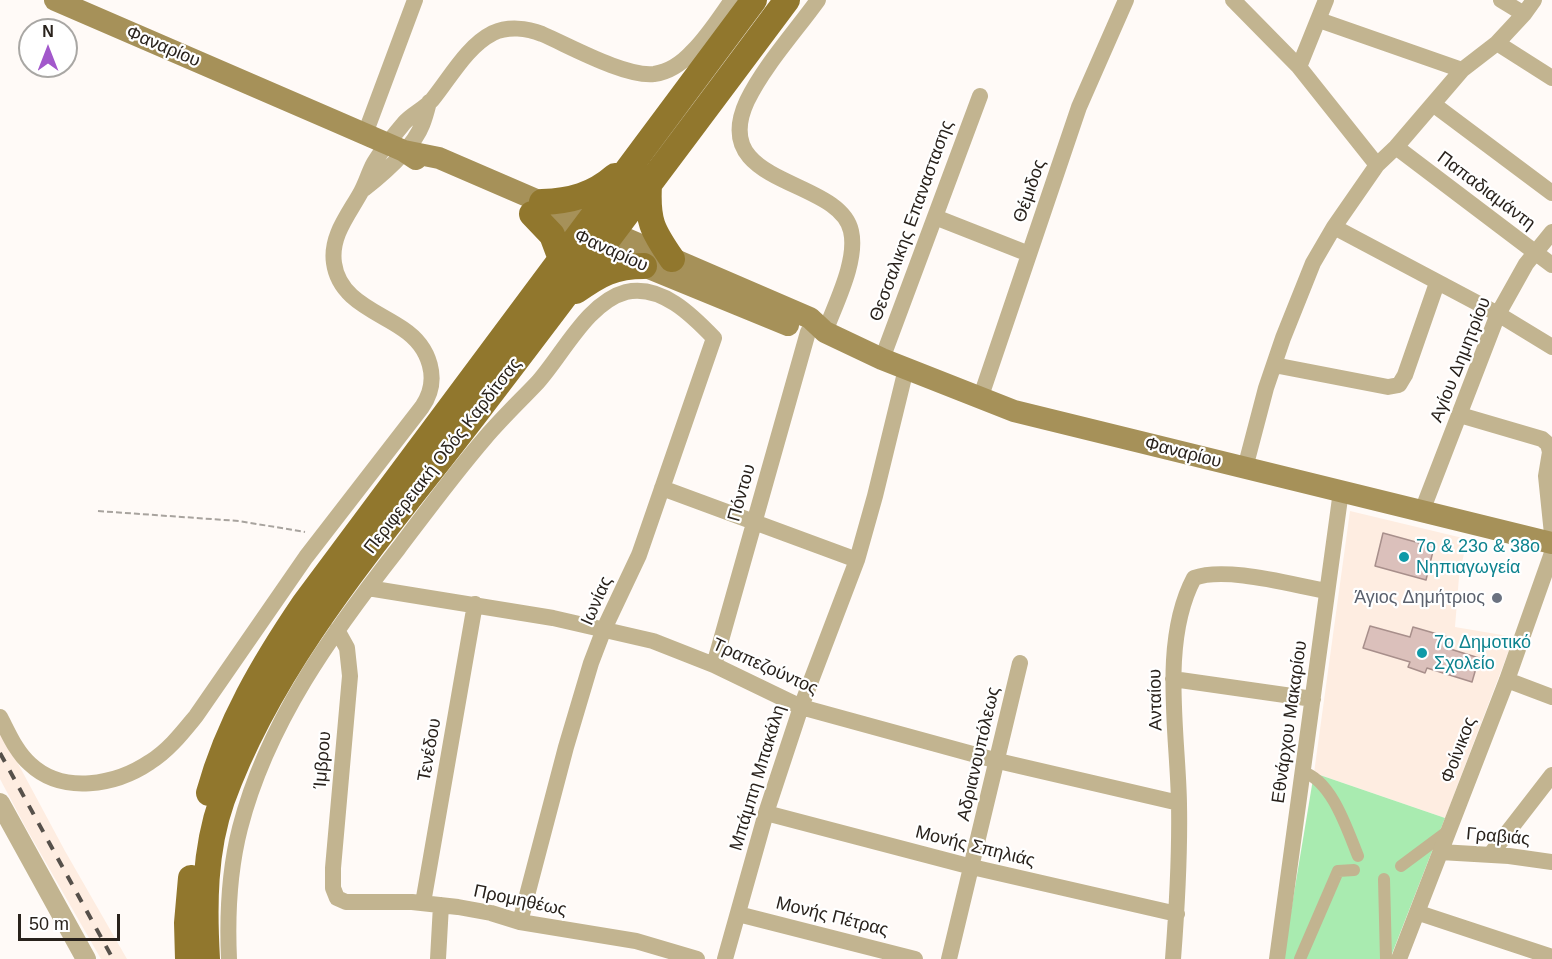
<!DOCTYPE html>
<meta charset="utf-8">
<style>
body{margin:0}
#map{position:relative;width:1552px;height:959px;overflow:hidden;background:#fffaf7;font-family:Helvetica,sans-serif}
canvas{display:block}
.north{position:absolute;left:18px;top:18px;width:60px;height:60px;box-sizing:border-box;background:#fff;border:2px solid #a9a7a4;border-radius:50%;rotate:0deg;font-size:16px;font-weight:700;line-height:24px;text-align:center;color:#29221c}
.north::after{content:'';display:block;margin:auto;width:21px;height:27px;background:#a258cb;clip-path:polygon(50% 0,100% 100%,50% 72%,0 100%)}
.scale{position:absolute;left:18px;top:914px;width:102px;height:27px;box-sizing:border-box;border:3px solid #29221c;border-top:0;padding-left:8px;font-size:18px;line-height:21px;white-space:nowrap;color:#29221c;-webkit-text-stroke:4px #fff;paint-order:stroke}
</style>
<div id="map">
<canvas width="1552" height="959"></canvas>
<div class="north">N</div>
<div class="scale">50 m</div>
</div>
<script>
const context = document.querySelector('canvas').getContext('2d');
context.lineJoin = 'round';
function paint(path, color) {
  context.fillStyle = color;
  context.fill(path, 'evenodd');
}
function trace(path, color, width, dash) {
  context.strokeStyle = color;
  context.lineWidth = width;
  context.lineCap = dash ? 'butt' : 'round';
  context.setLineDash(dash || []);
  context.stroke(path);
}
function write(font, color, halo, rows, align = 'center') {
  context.font = font + ' Helvetica,sans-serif';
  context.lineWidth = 4.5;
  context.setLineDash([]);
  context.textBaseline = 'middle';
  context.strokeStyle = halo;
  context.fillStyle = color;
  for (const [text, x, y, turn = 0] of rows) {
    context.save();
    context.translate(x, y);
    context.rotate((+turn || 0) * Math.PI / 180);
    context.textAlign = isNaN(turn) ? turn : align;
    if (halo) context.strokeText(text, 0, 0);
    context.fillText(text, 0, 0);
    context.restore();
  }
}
const built = new Path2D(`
 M 1350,511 L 1467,539 L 1459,577 L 1455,627 L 1514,637 L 1445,818 L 1314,773 Z
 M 0,730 L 65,851 L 127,959 L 101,959 L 26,828 L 0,779 Z`);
const green = new Path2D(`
 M 1314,773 L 1445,818 L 1390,959 L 1283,959 Z`);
const building = new Path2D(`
 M 1383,533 L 1434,547 L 1426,580 L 1375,566 Z
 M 1370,626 L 1410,637 L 1413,627 L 1451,638 L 1447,648 L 1479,658 L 1472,682 L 1427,668 L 1425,673 L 1408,667 L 1410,662 L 1363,648 Z`);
const path = new Path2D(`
 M 98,511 L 239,521 L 305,532`);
const pedestrian = new Path2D(`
 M 1303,772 C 1332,781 1347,829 1358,856
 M 1401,866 L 1448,831
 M 1384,879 L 1386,959
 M 1300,959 L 1338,871 L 1354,870`);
const minor = new Path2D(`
 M 818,0 C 795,32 764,66 747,101 C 707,187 839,177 851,231 C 858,261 835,304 825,332
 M 1233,0 L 1299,67 L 1377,165
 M 1501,0 L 1524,14
 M 1319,20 L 1462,70
 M 1497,43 L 1552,78
 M 1299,67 L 1326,0
 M 1433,104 L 1552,193
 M 365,134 L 415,0
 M 1396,147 L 1552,265
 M 364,189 C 383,174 413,148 422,125 C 425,118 427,110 429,102
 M 935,217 L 1029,254
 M 1334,227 L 1498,314 L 1552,347
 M 882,359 L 980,96
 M 1274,365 L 1388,387 L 1399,385 L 1405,375 L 1437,283
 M 980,399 L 1079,107 L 1126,0
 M 1460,415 L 1542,439 L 1548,444 L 1550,452 L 1546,476 L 1552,534
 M 1245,468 L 1266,388 L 1283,338 L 1313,263 L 1334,227 L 1377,165 L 1396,147 L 1462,70 L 1497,43 L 1524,14 L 1534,0
 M 662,488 L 857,560
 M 1422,511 L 1498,314 L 1526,264 L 1552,232
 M 368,588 L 553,618 L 653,641 L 714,665 L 801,707 L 998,761 L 1179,803
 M 337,630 L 347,648 L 350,676 L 333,868 L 333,888 L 337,898 L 346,902 L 412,902 L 458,907 L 491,913 L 520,922 L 636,941 L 697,959
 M 714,665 L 808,332
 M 1173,679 L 1313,699
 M 1507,680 L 1552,697
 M 0,717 C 8,732 16,752 30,764 C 63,795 116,785 150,762 C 169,750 182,733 196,716 L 306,557 L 422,407 C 441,380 430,347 403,329 C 377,311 339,300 334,263 C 330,236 349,214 361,192 C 366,183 369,172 374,163 C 382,149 394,135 404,123 C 412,114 424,109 432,100 C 450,78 467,46 493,33 C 508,26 527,28 542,34 C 570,46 625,77 654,74 C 669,72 683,62 693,51 C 708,36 720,17 732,0
 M 766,813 L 972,867 L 1177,914
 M 1440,852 L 1509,856 L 1552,862
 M 1490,855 L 1552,775
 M 423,903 L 475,604
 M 1419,913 L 1552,957
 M 738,914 L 915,959
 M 229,959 C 227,915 229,871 240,828 C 267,723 332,633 398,549 C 426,512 454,474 485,438 C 502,418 520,401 538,382 C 563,354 588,302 626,292 C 661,284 692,315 714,338 L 639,555 L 604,629 L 591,663 L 566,747 L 520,922
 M 438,959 L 441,905
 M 725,959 L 766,813 L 801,707 L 857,560 L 875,496 L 906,369
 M 949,959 L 1020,663
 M 1173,959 C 1177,907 1180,855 1179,804 C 1178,734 1160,642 1194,578 C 1226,566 1292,585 1327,591
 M 1277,959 L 1341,491
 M 1399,959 L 1507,680 L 1552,553`);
const tertiary = new Path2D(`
 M 0,803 L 86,959`);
const secondary = new Path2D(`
 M 55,0 L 335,121 L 404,151 L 416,159
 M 404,151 L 439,158 L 810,318 L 825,332 L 882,359 L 1014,411 L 1552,543
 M 535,216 L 644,266 L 788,325`);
const primary = new Path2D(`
 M 649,185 C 647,221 652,230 672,259
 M 542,202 C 571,201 593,195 615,176
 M 532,214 L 552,235 L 561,259
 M 576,291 C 600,274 614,266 644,266
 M 209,793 C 228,724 264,663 304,604 L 754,0
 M 188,959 L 187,923 L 191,878
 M 207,959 C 204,906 204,851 222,800 C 274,656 384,533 476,413 C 581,276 684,138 787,0`);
const rail = new Path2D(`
 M 0,753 L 113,959`);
const markers = [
 [1404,557,6,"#0f9aa8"],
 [1497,598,6,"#6b7280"],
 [1422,653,6,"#0f9aa8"]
];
const streetNames = [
 ["Φαναρίου",163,47,23],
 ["Θέμιδος",1030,191,-71],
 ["Παπαδιαμάντη",1486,191,37],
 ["Θεσσαλικης Επαναστασης",912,221,-70],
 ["Φαναρίου",611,251,24],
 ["Αγίου Δημητρίου",1461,360,-68],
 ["Φαναρίου",1183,453,14],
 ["Περιφερειακή Οδός Καρδίτσας",443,456,-52],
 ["Πόντου",742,493,-74],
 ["Ιωνίας",597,601,-66],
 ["Τραπεζούντος",765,667,24],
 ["Ανταίου",1156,700,-91],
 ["Εθνάρχου Μακαρίου",1290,722,-82],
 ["Τενέδου",430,750,-80],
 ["Φοίνικος",1459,750,-69],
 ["Αδριανουπόλεως",979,754,-77],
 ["Ίμβρου",323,760,-85],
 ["Μπάμπη Μπακάλη",758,778,-73],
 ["Γραβιάς",1498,837,5],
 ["Μονής Σπηλιάς",975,847,14],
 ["Προμηθέως",520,901,12],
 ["Μονής Πέτρας",832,917,14]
];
const cultureNames = [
 ["7ο & 23ο & 38ο",1416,547],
 ["Νηπιαγωγεία",1416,568],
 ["7ο Δημοτικό",1434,643],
 ["Σχολείο",1434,664]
];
const worshipNames = [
 ["Άγιος Δημήτριος",1485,598]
];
paint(built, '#feede1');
paint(green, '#a9ebb0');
paint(building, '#dbc0bb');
trace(building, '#a88f8b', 1.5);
trace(path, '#a8a39e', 2, [6, 3]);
trace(pedestrian, '#c2b490', 12);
trace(minor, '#c2b490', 16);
trace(tertiary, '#c2b490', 20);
trace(secondary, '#a69159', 22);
trace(primary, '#91772d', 26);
trace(rail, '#56504a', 4, [10, 10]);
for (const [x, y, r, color] of markers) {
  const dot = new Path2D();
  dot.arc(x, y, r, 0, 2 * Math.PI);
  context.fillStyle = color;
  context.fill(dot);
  trace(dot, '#fff', 2);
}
write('18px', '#29221c', '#fff', streetNames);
write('18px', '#0d838f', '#fff', cultureNames, 'left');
write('18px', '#5b616d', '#fff', worshipNames, 'right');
</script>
